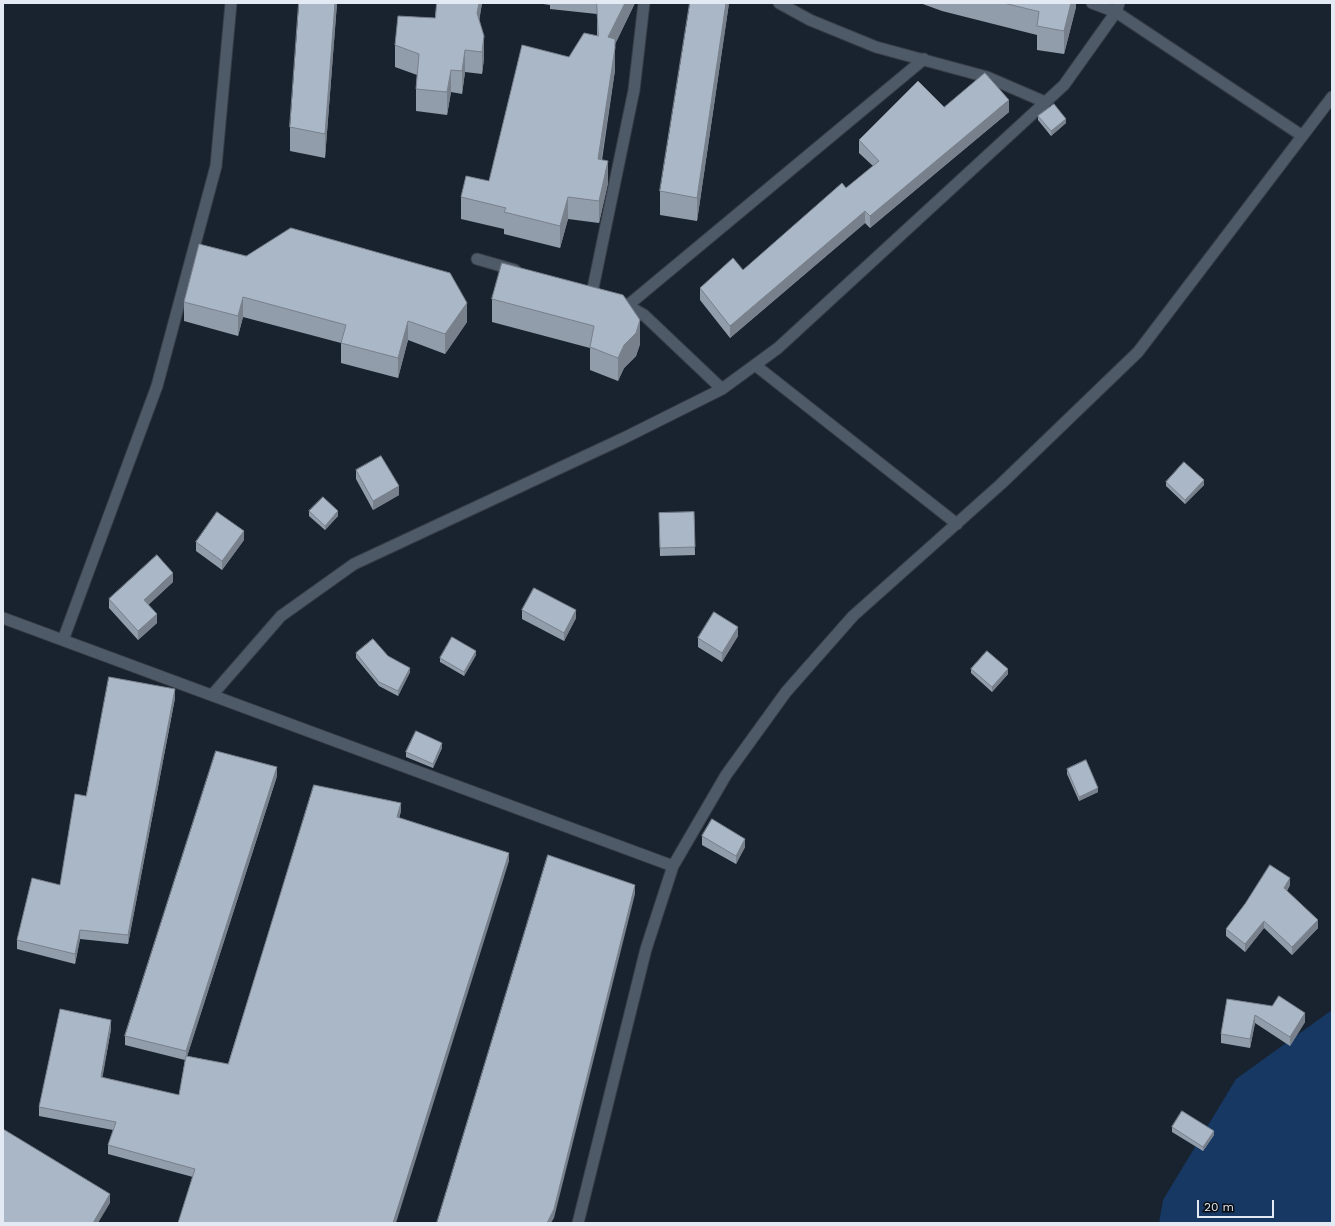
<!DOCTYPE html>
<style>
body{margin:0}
#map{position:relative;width:1335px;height:1226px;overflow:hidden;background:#19232f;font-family:"Work Sans",sans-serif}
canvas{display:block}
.frame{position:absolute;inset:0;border:4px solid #e3eaf3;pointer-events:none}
.scale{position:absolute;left:1197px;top:1200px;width:77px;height:18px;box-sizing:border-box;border:2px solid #e3eaf3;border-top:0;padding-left:5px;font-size:12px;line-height:14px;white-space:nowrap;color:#e3eaf3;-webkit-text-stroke:3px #080c11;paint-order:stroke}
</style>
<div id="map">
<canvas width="1335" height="1226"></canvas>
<div class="frame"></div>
<div class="scale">20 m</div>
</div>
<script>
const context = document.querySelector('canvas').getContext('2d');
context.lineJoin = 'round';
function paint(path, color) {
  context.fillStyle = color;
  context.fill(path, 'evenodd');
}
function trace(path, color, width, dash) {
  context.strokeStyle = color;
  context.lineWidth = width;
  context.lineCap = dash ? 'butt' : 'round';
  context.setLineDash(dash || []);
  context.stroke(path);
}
const green = new Path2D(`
 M 1332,1010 L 1332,1223 L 1159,1223 L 1163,1200 L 1236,1079 Z`);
const minor = new Path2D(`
 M 779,3 L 810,20 L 876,47 L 987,77 L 1045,102
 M 1092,3 L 1116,12 L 1301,135
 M 477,259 L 515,270
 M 592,293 L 634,90 L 644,3
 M 621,302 L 644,315 L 722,389
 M 627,306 L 924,59
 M 755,365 L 957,524
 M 3,618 L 673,866
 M 63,640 L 157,386 L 216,166 L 231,3
 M 213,694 L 281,616 L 354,564 L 624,438 L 722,389 L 778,348 L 1064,85 L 1116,12 L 1119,3
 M 578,1223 L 646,949 L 673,866 L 726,775 L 786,692 L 853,616 L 1001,484 L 1138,352 L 1332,97`);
const wall = new Path2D(`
 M 337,3 L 325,158 L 290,151 L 290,127 Z
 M 437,3 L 482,3 L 479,20 L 484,58 L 482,74 L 465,72 L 462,94 L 451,92 L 447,115 L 416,111 L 416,89 L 417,75 L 395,67 L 395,45 L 435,18 Z
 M 536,3 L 635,3 L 615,44 L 615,70 L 602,160 L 608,183 L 599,223 L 568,219 L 560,248 L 504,234 L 504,229 L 461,219 L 461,197 L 489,181 L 569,57 L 597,35 L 597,14 L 550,9 L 550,5 Z
 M 729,3 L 697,221 L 660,215 L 660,191 Z
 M 920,3 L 1076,3 L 1076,7 L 1064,54 L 1037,50 L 1037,35 L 942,11 Z
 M 944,107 L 1009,112 L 870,228 L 865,223 L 730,338 L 700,300 L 700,288 L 743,270 L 846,188 L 873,166 L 859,153 L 859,140 Z
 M 1038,116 L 1066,123 L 1051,136 L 1038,120 Z
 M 199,244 L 467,322 L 445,354 L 408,340 L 398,378 L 341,363 L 341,343 L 243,317 L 238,336 L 184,321 L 184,302 Z
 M 502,263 L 640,344 L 636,356 L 624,368 L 618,381 L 590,370 L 590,348 L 492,322 L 492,299 Z
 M 356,470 L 399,495 L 373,510 L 356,479 Z
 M 1166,482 L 1204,485 L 1185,504 L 1166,486 Z
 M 309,511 L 338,516 L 325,530 L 309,516 Z
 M 694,512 L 695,555 L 660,556 L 659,513 Z
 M 244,540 L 222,570 L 196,551 L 196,542 Z
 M 173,582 L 148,605 L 157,623 L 138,640 L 109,608 L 109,599 Z
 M 522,610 L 576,618 L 564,641 L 522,619 Z
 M 738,636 L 722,662 L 698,647 L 698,638 Z
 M 356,653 L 388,656 L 410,672 L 398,696 L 379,686 L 356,658 Z
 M 476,655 L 464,676 L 440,662 L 440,658 Z
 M 971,669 L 1008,674 L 992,692 L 971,673 Z
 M 175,698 L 128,944 L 80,939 L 75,964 L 17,949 L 17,940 L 60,885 L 86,796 Z
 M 442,748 L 433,768 L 406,757 L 406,752 Z
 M 1067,769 L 1098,792 L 1079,801 L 1067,774 Z
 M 277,776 L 187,1056 L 228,1064 L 401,811 L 399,818 L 509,861 L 193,1177 L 108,1154 L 108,1145 L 113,1130 L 39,1116 L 39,1107 L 111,1029 L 102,1078 L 179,1095 L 185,1060 L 125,1045 L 125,1036 Z
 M 702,836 L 745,847 L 736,864 L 702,845 Z
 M 1290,885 L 1287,891 L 1318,928 L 1292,955 L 1264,928 L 1245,952 L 1226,936 L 1226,929 L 1245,904 Z
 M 1227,999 L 1305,1022 L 1290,1046 L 1255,1023 L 1250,1048 L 1221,1043 L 1221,1034 Z
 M 1172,1127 L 1214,1135 L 1203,1151 L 1172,1132 Z`);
const shadedWall = new Path2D(`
 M 335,3 L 337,3 L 325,158 L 325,134 Z
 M 479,3 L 482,3 L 477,35 L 477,13 Z
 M 625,3 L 635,3 L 608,59 L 608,37 Z
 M 726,3 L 729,3 L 697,221 L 697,198 Z
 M 1071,3 L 1076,3 L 1076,7 L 1064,54 L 1064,31 Z
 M 484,36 L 484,58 L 482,74 L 482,52 Z
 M 615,48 L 615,70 L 598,181 L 598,159 Z
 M 465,50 L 465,72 L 462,94 L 462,71 Z
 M 451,70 L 451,92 L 447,115 L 447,92 Z
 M 1009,100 L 1009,112 L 870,228 L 870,216 Z
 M 1066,119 L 1066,123 L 1051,136 L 1051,131 Z
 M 608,161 L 608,183 L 599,223 L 599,201 Z
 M 568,197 L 568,219 L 560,248 L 560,226 Z
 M 865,211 L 865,223 L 730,338 L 730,326 Z
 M 243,297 L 243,317 L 238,336 L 238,316 Z
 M 467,303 L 467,322 L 445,354 L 445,334 Z
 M 640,320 L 640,344 L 636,356 L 624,368 L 618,381 L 618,358 L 624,345 Z
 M 408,321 L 408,340 L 398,378 L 398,358 Z
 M 1204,480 L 1204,485 L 1185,504 L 1185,500 Z
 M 399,486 L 399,495 L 373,510 L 373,501 Z
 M 338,511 L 338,516 L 325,530 L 325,526 Z
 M 244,531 L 244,540 L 222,570 L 222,561 Z
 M 173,573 L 173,582 L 144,609 L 144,600 Z
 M 576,610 L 576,618 L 564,641 L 564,633 Z
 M 157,614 L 157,623 L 138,640 L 138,631 Z
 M 738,627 L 738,636 L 722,662 L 722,653 Z
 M 476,651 L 476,655 L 464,676 L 464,672 Z
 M 410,668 L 410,672 L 398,696 L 398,691 Z
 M 1008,669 L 1008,674 L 992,692 L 992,687 Z
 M 175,689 L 175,698 L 128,944 L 128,935 Z
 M 442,743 L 442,748 L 433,768 L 433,764 Z
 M 277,767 L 277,776 L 186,1060 L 186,1051 Z
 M 1098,788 L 1098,792 L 1079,801 L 1079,797 Z
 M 401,803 L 401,811 L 397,826 L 397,817 Z
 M 745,839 L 745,847 L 736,864 L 736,856 Z
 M 509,853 L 509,861 L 396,1223 L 393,1223 Z
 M 1290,878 L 1290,885 L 1284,896 L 1284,888 Z
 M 635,885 L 635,894 L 554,1218 L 551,1223 L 547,1223 Z
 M 1318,920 L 1318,928 L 1292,955 L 1292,947 Z
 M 1264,921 L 1264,928 L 1245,952 L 1245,944 Z
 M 80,930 L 80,939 L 75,964 L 75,954 Z
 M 1305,1013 L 1305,1022 L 1290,1046 L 1290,1037 Z
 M 1255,1015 L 1255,1023 L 1250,1048 L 1250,1039 Z
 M 111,1020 L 111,1029 L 101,1086 L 101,1077 Z
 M 1214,1131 L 1214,1135 L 1203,1151 L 1203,1147 Z
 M 110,1194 L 110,1203 L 98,1223 L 93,1223 Z`);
const building = new Path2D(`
 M 299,3 L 335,3 L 325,134 L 290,127 Z
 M 437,3 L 479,3 L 477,13 L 484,36 L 482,52 L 465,50 L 462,71 L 451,70 L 447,92 L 416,89 L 419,54 L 395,45 L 398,16 L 435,18 Z
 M 597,3 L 625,3 L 608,37 L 615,39 L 615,48 L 598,159 L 608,161 L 599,201 L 568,197 L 560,226 L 504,212 L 506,208 L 461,197 L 466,176 L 489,181 L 522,45 L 569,57 L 584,33 L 598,36 Z
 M 690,3 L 726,3 L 697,198 L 660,191 Z
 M 1004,3 L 1071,3 L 1064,31 L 1037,26 L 1039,12 Z
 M 985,73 L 1009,100 L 870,216 L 865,211 L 730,326 L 700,288 L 733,258 L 743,270 L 842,183 L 846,188 L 879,161 L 859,140 L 918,81 L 944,107 Z
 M 1054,104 L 1066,119 L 1051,131 L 1038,116 Z
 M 291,228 L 450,273 L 467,303 L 445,334 L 408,321 L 398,358 L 341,343 L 346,325 L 243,297 L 238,316 L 184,302 L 199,244 L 246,256 Z
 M 502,263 L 623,295 L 640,320 L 636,333 L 624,345 L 618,358 L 590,347 L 594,326 L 492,299 Z
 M 381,456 L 399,486 L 373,501 L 356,470 Z
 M 1184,462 L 1204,480 L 1185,500 L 1166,482 Z
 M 323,497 L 338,511 L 325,526 L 309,511 Z
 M 217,512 L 244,531 L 222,561 L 196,542 Z
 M 694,512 L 695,547 L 660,548 L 659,513 Z
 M 157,555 L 173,573 L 144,600 L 157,614 L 138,631 L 109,599 Z
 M 534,588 L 576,610 L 564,633 L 522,610 Z
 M 714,612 L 738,627 L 722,653 L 698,638 Z
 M 452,637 L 476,651 L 464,672 L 440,658 Z
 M 373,639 L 388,656 L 410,668 L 398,691 L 379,682 L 356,653 Z
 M 987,651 L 1008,669 L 992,687 L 971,669 Z
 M 109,677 L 175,689 L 128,935 L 80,930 L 75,954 L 17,940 L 32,878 L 60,885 L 75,794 L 86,796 Z
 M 416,731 L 442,743 L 433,764 L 406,752 Z
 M 216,751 L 277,767 L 186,1051 L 125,1036 Z
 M 1086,760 L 1098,788 L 1079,797 L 1067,769 Z
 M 314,785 L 401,803 L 397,817 L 509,853 L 393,1223 L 178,1223 L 195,1169 L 108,1145 L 116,1122 L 39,1107 L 60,1009 L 111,1020 L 101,1077 L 179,1095 L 186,1056 L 228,1064 Z
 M 712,819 L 745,839 L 736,856 L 702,836 Z
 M 548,855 L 635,885 L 554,1209 L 547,1223 L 437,1223 Z
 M 1270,865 L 1290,878 L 1284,888 L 1318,920 L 1292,947 L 1264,921 L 1245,944 L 1226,929 L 1245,904 Z
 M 1279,996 L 1305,1013 L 1290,1037 L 1255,1015 L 1250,1039 L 1221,1034 L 1227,999 L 1272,1006 Z
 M 1182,1111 L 1214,1131 L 1203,1147 L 1172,1127 Z
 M 3,1129 L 110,1194 L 93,1223 L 3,1223 Z`);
paint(green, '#163862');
trace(minor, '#363d47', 13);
trace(minor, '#4f5a69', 11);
paint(wall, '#929dab');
paint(shadedWall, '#77808b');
paint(building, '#aab7c7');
trace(building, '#77808b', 1);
</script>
